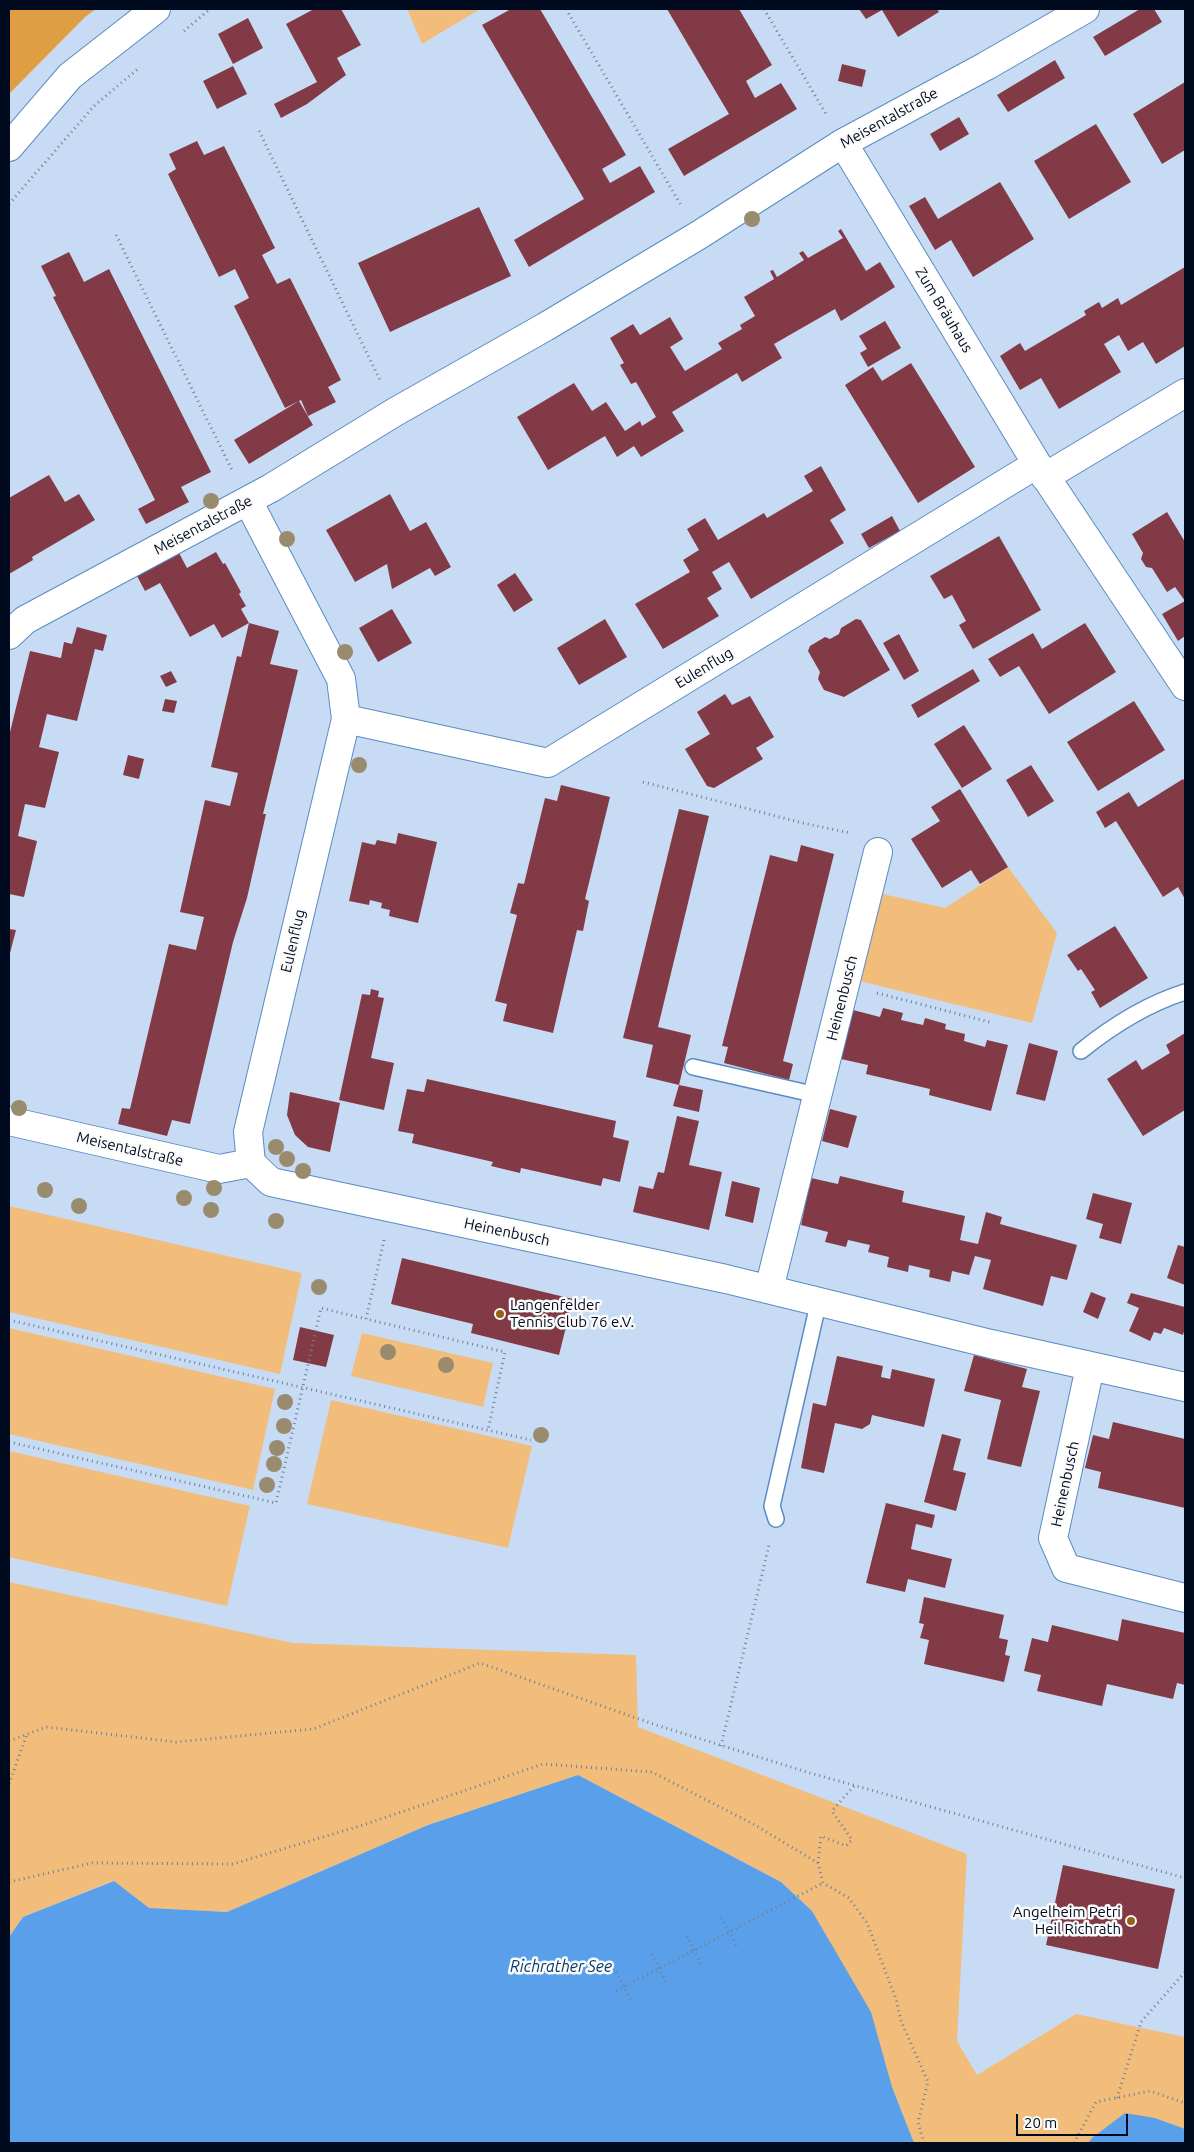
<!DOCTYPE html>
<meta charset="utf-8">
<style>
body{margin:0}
#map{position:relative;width:1194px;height:2152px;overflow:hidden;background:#c7dcf4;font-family:Ubuntu,sans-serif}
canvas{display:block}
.frame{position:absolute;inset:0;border:10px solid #000b1f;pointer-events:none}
.scale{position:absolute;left:1016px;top:2114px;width:112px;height:22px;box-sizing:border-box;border:2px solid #000b1f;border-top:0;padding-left:6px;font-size:15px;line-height:18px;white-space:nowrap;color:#000b1f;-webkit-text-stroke:4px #fbfbfb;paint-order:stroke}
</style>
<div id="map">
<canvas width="1194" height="2152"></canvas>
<div class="frame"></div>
<div class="scale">20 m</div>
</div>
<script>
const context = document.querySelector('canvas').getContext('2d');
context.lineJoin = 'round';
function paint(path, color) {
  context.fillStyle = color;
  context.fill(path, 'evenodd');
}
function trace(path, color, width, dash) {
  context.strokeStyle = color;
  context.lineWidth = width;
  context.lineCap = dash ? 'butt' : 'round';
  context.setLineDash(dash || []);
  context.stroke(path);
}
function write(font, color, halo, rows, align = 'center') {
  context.font = font + ' Ubuntu,sans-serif';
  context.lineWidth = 5;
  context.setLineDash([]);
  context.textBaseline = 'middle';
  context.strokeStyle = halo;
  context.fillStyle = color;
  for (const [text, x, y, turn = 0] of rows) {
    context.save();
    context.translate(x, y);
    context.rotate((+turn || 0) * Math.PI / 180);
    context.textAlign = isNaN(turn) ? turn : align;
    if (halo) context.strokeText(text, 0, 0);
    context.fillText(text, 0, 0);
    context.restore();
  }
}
const green = new Path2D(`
 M 407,9 L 480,9 L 422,44 Z
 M 1008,867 L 1057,933 L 1032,1023 L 859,981 L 883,894 L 945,908 Z
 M 9,1206 L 302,1273 L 280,1374 L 9,1312 Z
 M 9,1328 L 275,1389 L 253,1490 L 9,1434 Z
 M 362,1333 L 493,1363 L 483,1407 L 351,1376 Z
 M 331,1400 L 532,1446 L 508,1548 L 307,1504 Z
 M 9,1451 L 250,1506 L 227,1606 L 9,1557 Z
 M 9,1582 L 293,1643 L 636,1655 L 638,1727 L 967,1854 L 957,2041 L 977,2075 L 1076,2014 L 1185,2037 L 1185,2129 L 1155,2118 L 1092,2138 L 1088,2143 L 914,2143 L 892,2087 L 826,1937 L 812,1911 L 781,1882 L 578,1775 L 428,1825 L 227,1912 L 149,1908 L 113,1881 L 23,1917 L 9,1937 Z`);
const forest = new Path2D(`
 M 9,9 L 96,9 L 85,17 L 9,94 Z`);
const water = new Path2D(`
 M 578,1775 L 781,1882 L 812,1911 L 871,2012 L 892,2087 L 914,2143 L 9,2143 L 9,1937 L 23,1917 L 114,1881 L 149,1908 L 227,1912 L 428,1825 Z
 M 1125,2113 L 1155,2118 L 1185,2129 L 1185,2143 L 1088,2143 L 1092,2138 Z`);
const building = new Path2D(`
 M 314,9 L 341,9 L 361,45 L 337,58 L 346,75 L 307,104 L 281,118 L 274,104 L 317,82 L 286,24 Z
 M 511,9 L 540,9 L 626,155 L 602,169 L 610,183 L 640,166 L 655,192 L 529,267 L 514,240 L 584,199 L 482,25 Z
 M 667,9 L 739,9 L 772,65 L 746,81 L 755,98 L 781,83 L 797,109 L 684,176 L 668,149 L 729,114 Z
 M 859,9 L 937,9 L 939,12 L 898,37 L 882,10 L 866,19 Z
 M 1140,9 L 1154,9 L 1162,22 L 1105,56 L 1093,37 Z
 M 248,18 L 263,48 L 233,64 L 218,34 Z
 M 1055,60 L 1065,78 L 1008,112 L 997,95 Z
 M 842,64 L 866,70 L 862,87 L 838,81 Z
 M 233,66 L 247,94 L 217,109 L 203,81 Z
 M 1185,82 L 1185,150 L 1162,164 L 1133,114 Z
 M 959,117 L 969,134 L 940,151 L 930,134 Z
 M 1096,124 L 1131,182 L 1069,219 L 1034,161 Z
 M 197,141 L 204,155 L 224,146 L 275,248 L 262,255 L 277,284 L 290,278 L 341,380 L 328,387 L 336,402 L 308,416 L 301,400 L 285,408 L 234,306 L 249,298 L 235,269 L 219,277 L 168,174 L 176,169 L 169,154 Z
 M 1000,182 L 1034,239 L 973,277 L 951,240 L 935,250 L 909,206 L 925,197 L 938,219 Z
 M 479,207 L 511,276 L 390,332 L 358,263 Z
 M 841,229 L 866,271 L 880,262 L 895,287 L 841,321 L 835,309 L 774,344 L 782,358 L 742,382 L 737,373 L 672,412 L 684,431 L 641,457 L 634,446 L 617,457 L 605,436 L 548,470 L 517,417 L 574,383 L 592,411 L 606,402 L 625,431 L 640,421 L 642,426 L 656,417 L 636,382 L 631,384 L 620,365 L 624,363 L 610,338 L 633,324 L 640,335 L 670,317 L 683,339 L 670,347 L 685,371 L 722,349 L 718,343 L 742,329 L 740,325 L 755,316 L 744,297 L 774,279 L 770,271 L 773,270 L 777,277 L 804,260 L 799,253 L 803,251 L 808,258 L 843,238 L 838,231 Z
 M 69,252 L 84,282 L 109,269 L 211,472 L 181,487 L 189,502 L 146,524 L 138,509 L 155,500 L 53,297 L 56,296 L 41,266 Z
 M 1185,267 L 1185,346 L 1156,364 L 1143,342 L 1128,351 L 1119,335 L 1104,344 L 1121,372 L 1059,409 L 1041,378 L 1020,390 L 1000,356 L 1020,343 L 1025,351 L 1086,315 L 1084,311 L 1099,302 L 1102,308 L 1118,298 L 1121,305 Z
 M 885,321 L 901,348 L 868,367 L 860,353 L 867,349 L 859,336 Z
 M 911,363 L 975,467 L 918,503 L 845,385 L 873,367 L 882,381 Z
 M 299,401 L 313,425 L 249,464 L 234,440 Z
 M 821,466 L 846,510 L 830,520 L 844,543 L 751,599 L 729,562 L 712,572 L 722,589 L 707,598 L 719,616 L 663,649 L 635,604 L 690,572 L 683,560 L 699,550 L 687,529 L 705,518 L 718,540 L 764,513 L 767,518 L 813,491 L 804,476 Z
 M 49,475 L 65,502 L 79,494 L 95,520 L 32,557 L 33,560 L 9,574 L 9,498 Z
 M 390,494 L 410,531 L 426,522 L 451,567 L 435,576 L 430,568 L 392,589 L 387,564 L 355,582 L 326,530 Z
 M 1167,512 L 1185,542 L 1185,636 L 1178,641 L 1162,614 L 1185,601 L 1175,587 L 1167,592 L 1152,568 L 1146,567 L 1141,559 L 1143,553 L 1132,534 Z
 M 892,516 L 900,531 L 869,548 L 861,534 Z
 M 999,536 L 1041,610 L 973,649 L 959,625 L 966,621 L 952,595 L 944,599 L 930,576 Z
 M 216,552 L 223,564 L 225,563 L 241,592 L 239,594 L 246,606 L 241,609 L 249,623 L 222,638 L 214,624 L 190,637 L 160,583 L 145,591 L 137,576 L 179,553 L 187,568 Z
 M 515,573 L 533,600 L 514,612 L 497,585 Z
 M 392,609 L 412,643 L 378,662 L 359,628 Z
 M 605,619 L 627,657 L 579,685 L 557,648 Z
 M 856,619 L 861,620 L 890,670 L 844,697 L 824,690 L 818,679 L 820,672 L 808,651 L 810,646 L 825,637 L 830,639 L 839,634 L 841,628 Z
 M 249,623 L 279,631 L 270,664 L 298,670 L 263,814 L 266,814 L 247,898 L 233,942 L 190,1124 L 172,1120 L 167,1136 L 118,1124 L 122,1108 L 130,1109 L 169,944 L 196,950 L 204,917 L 180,912 L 205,800 L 230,806 L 238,773 L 211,767 L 237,656 L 241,657 Z
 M 1085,623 L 1116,672 L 1049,714 L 1019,666 L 1000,677 L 988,659 L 1033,633 L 1042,649 Z
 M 77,627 L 107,635 L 103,651 L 95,649 L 77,721 L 47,714 L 39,747 L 59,752 L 45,808 L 25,804 L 18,836 L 37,841 L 24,897 L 9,894 L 10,732 L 30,651 L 61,658 L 64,642 L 72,644 Z
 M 899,634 L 919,671 L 904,680 L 883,643 Z
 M 973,669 L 980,681 L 918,718 L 911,705 Z
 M 171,671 L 177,682 L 166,687 L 160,676 Z
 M 725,694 L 732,705 L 750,696 L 774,737 L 756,748 L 763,759 L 714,788 L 707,786 L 685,749 L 710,734 L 697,712 Z
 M 165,699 L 177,701 L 174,713 L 162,711 Z
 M 1134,701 L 1165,750 L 1098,791 L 1067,742 Z
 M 964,725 L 992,769 L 962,788 L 934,744 Z
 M 128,755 L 144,759 L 139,779 L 123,775 Z
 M 1031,765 L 1054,801 L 1028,817 L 1006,780 Z
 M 1183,779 L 1185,782 L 1185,899 L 1178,887 L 1163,897 L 1116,821 L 1105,828 L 1096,812 L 1129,792 L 1138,807 Z
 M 561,785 L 610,797 L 585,899 L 589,901 L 583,931 L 577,930 L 553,1033 L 503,1021 L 507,1004 L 495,1001 L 517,915 L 510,913 L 518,883 L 524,884 L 545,798 L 557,801 Z
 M 960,789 L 1008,867 L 980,884 L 971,870 L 942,888 L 911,839 L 940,821 L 931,807 Z
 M 679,809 L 709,816 L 658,1027 L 691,1035 L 679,1085 L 646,1077 L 653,1045 L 623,1038 Z
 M 398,833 L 437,842 L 418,923 L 389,916 L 390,910 L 381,908 L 382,903 L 370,900 L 369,905 L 349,901 L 362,842 L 375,845 L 377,840 L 396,844 Z
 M 801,845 L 834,854 L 783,1061 L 793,1064 L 789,1080 L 724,1063 L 728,1047 L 722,1046 L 770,855 L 797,862 Z
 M 1115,926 L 1148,978 L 1100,1008 L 1091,992 L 1095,990 L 1081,969 L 1078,971 L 1067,955 Z
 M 9,929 L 16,930 L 9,957 Z
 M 371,989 L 379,991 L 378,997 L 384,998 L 371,1058 L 394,1063 L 384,1110 L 339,1100 L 362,994 L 370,995 Z
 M 883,1008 L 903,1013 L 901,1020 L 923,1025 L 925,1018 L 946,1024 L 945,1029 L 965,1034 L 964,1041 L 985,1047 L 987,1040 L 1008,1045 L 991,1111 L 929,1095 L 930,1089 L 866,1074 L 868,1065 L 841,1059 L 853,1010 L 880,1017 Z
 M 1185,1033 L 1185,1110 L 1143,1136 L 1107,1079 L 1136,1060 L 1142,1070 L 1170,1053 L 1166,1045 Z
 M 1029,1043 L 1058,1051 L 1045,1101 L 1016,1094 Z
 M 427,1079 L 616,1121 L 613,1137 L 629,1141 L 620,1182 L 603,1178 L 601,1186 L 521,1168 L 520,1173 L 491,1166 L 493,1162 L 412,1143 L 414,1134 L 398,1131 L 407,1089 L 424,1092 Z
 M 679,1085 L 703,1090 L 699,1112 L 673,1106 Z
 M 290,1092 L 340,1103 L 330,1152 L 308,1147 L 295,1135 L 287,1115 Z
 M 830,1109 L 857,1116 L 848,1148 L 822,1141 Z
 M 677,1116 L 699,1121 L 689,1165 L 722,1172 L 709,1230 L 633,1212 L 639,1186 L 653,1189 L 658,1172 L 664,1173 Z
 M 840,1176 L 904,1191 L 902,1202 L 965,1216 L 960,1240 L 978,1244 L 986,1212 L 1002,1217 L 1000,1224 L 1077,1245 L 1067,1280 L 1051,1276 L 1043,1306 L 983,1289 L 991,1260 L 975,1256 L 969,1275 L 952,1271 L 950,1282 L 929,1277 L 930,1270 L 909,1265 L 908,1272 L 887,1267 L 889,1257 L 868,1252 L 870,1245 L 848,1240 L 846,1247 L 825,1242 L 828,1232 L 801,1225 L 811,1178 L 838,1184 Z
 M 732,1181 L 760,1188 L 753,1223 L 725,1216 Z
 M 1093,1193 L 1132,1203 L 1121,1244 L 1099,1238 L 1103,1224 L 1086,1219 Z
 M 1178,1245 L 1185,1247 L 1185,1285 L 1167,1278 Z
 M 402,1258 L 573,1299 L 559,1355 L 471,1333 L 473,1324 L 391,1304 Z
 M 1091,1292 L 1106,1298 L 1098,1319 L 1083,1312 Z
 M 1131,1293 L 1185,1307 L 1185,1328 L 1183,1335 L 1164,1328 L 1161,1334 L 1154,1332 L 1150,1341 L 1129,1331 L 1139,1308 L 1127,1303 Z
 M 300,1327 L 334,1335 L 326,1367 L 293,1360 Z
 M 974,1355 L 1027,1369 L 1022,1387 L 1040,1391 L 1021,1467 L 987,1459 L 1001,1400 L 964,1391 Z
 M 837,1356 L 883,1366 L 881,1377 L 890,1379 L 892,1369 L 935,1379 L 924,1427 L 872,1415 L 870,1424 L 862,1429 L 835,1423 L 824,1473 L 801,1468 L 813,1403 L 826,1406 Z
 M 1113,1422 L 1185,1439 L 1185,1508 L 1098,1488 L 1101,1472 L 1085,1468 L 1093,1435 L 1109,1439 Z
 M 942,1434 L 961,1439 L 953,1470 L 966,1473 L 956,1511 L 924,1502 Z
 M 886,1503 L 935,1515 L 932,1528 L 916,1524 L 911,1549 L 952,1559 L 945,1588 L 908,1579 L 905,1592 L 866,1583 Z
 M 924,1597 L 1004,1615 L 999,1638 L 1008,1640 L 1005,1655 L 1010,1656 L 1004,1682 L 924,1664 L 929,1640 L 920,1638 L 924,1624 L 919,1623 Z
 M 1122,1619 L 1185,1633 L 1185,1685 L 1177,1683 L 1173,1699 L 1107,1684 L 1102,1706 L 1037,1691 L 1041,1675 L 1024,1671 L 1032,1638 L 1048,1642 L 1052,1625 L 1118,1641 Z
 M 1063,1865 L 1175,1889 L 1158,1969 L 1046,1945 Z`);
const path = new Path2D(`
 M 566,9 L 682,207
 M 764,9 L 826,114
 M 184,31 L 210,9
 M 259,131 L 381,382
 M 9,204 L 94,106 L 140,67
 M 116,235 L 233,472
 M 643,782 L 807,824 L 851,833
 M 877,993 L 993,1023
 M 384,1240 L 366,1319 L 505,1352 L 488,1430
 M 9,1320 L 531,1440
 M 9,1442 L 276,1503 L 321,1308 L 366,1319
 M 9,1741 L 46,1727 L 176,1742 L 313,1729 L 480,1663 L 656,1725 L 810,1773 L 1185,1878
 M 721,1746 L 769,1545
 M 9,1784 L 27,1734
 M 818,1863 L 821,1836 L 846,1846 L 852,1840 L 832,1811 L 854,1786
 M 9,1882 L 92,1863 L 233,1864 L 363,1825 L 543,1764 L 652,1772 L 755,1825 L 818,1863 L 823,1883 L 849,1898 L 867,1923 L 896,1999 L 901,2021 L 928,2082 L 918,2122 L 924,2143
 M 721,1918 L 738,1948
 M 687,1936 L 702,1966
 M 652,1954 L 667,1985
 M 616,1972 L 632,2003
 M 616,1991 L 823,1883
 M 1117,2098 L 1141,2022 L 1185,1972
 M 1074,2143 L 1096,2102 L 1150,2091 L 1185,2103`);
const lane = new Path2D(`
 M 1081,1051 C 1112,1026 1147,1004 1185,992
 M 693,1067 L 817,1095
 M 776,1519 L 772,1506 L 819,1300`);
const street = new Path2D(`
 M 843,143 L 1037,464 L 1185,686
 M 1045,477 L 1185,393
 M 248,501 L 341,679 L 346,719 L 248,1132 L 251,1163
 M 9,635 L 25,620 L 271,488 L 395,412 L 545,327 L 699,235 L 843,143 L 986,66 L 1085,9
 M 346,719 L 548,763 L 1037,464
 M 9,1121 L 219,1169 L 251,1163
 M 251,1163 L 271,1182 L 726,1279 L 991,1344 L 1185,1387
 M 769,1289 L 878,852
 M 1090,1367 L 1053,1538 L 1066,1568 L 1185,1598`);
const secondary = new Path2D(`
 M 9,147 L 70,76 L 156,9`);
const trees = [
 [752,219],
 [211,501],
 [287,539],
 [345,652],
 [359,765],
 [19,1108],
 [276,1147],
 [287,1159],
 [303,1171],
 [214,1188],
 [45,1190],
 [184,1198],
 [79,1206],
 [211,1210],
 [276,1221],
 [319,1287],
 [388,1352],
 [446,1365],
 [285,1402],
 [284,1426],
 [541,1435],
 [277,1448],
 [274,1464],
 [267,1485]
];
const markers = [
 [500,1314,5,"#966316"],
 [1131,1921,5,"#966316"]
];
const streetNames = [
 ["Meisentalstraße",889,118,-29],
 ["Zum Bräuhaus",944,310,59],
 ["Meisentalstraße",203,525,-28],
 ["Eulenflug",704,668,-31],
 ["Eulenflug",293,941,-77],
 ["Heinenbusch",842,998,-76],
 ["Meisentalstraße",130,1149,13],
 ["Heinenbusch",507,1232,12],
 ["Heinenbusch",1065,1484,-78]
];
const poiNames = [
 ["Langenfelder",510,1305],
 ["Tennis Club 76 e.V.",510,1322],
 ["Angelheim Petri",1121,1912,"right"],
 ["Heil Richrath",1121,1929,"right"]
];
const waterNames = [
 ["Richrather See",561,1967]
];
paint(green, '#f2bd7b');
paint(forest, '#e09e43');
paint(water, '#5a9fea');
paint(building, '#823b46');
trace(lane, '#5a8bc1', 18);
trace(street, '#5a8bc1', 30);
trace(secondary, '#5a8bc1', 30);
trace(path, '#6f8096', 3, [1, 4]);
trace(lane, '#fff', 15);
trace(street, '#fff', 28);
trace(secondary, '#fff', 28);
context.fillStyle = '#998b6e';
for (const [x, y] of trees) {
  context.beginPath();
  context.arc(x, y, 8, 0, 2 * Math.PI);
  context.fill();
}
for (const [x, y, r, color] of markers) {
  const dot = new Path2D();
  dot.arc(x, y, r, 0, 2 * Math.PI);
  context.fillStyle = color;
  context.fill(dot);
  trace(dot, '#fbfbfb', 2);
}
write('15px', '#000b1f', '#fbfbfb', streetNames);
write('15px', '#000b1f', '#fbfbfb', poiNames, 'left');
write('italic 16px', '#063a69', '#fbfbfb', waterNames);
</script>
